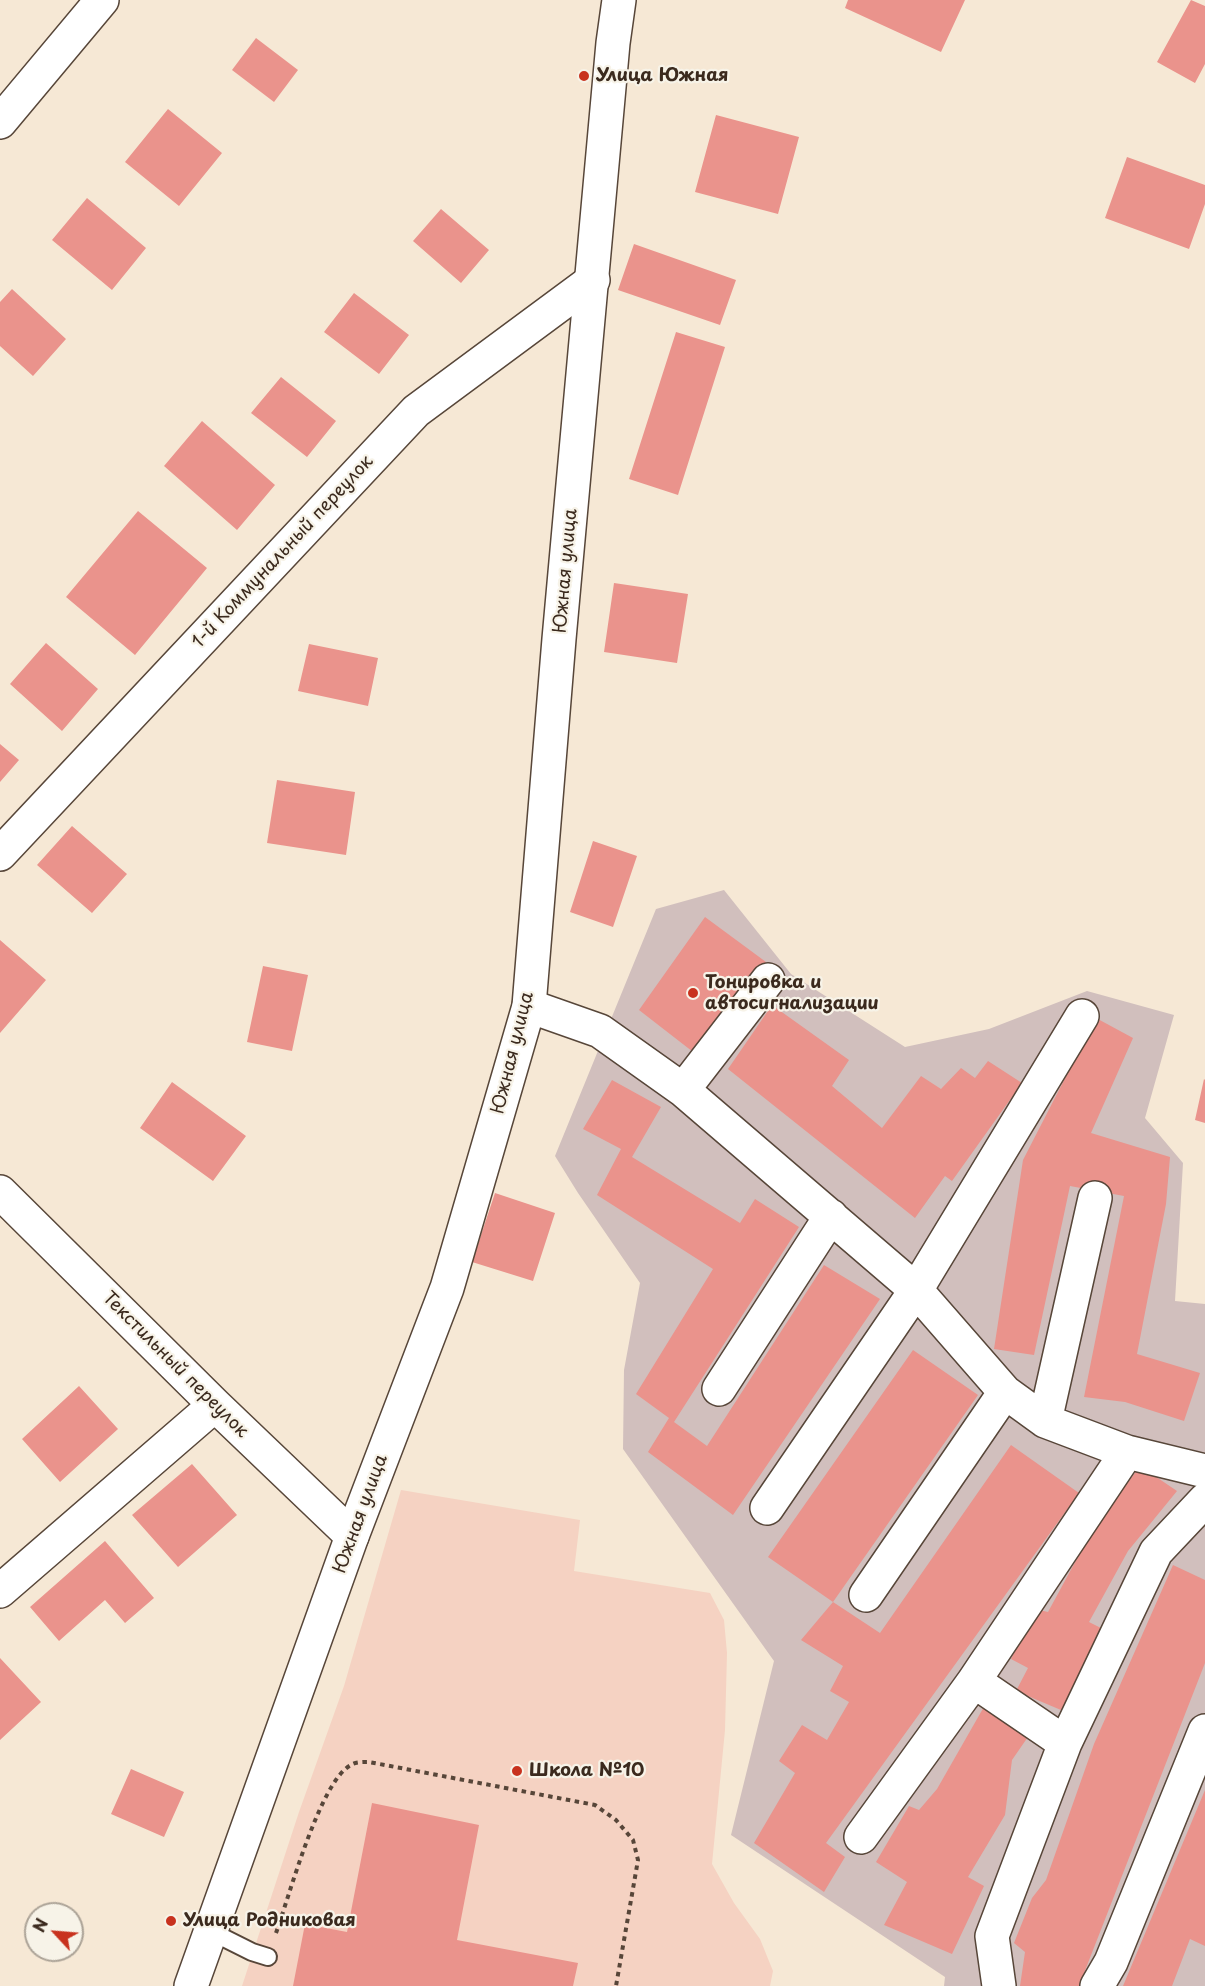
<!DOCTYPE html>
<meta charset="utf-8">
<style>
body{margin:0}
#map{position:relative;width:1205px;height:1986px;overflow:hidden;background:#f6e8d5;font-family:"Playpen Sans",sans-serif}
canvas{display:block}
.north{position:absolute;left:24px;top:1902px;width:60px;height:60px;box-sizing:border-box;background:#f7f3e8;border:2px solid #aca397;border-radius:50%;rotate:296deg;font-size:16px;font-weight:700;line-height:24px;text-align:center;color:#3b2a1e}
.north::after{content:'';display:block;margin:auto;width:21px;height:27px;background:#c8321e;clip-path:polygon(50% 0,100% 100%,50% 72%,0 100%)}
</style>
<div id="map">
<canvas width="1205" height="1986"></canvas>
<div class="north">N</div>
</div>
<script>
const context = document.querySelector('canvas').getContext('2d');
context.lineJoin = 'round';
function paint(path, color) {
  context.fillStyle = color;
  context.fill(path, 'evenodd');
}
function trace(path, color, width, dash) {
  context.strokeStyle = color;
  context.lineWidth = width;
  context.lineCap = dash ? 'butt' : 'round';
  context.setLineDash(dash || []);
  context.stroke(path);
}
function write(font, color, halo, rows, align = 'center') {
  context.font = font + ' "Playpen Sans",sans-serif';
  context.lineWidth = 4.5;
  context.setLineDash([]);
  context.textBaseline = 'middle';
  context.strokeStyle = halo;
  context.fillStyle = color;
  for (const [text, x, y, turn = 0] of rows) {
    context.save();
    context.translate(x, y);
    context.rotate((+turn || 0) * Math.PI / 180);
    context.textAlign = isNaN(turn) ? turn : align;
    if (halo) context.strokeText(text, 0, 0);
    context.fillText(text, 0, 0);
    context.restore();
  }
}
const built = new Path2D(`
 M 401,1490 L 580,1520 L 574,1571 L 710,1593 L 724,1620 L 727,1653 L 725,1730 L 712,1864 L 734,1903 L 760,1939 L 773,1971 L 770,1986 L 242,1986 L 299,1812 L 344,1686 Z`);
const industrial = new Path2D(`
 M 724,890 L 791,974 L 905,1047 L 989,1029 L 1087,991 L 1174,1015 L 1145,1118 L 1183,1163 L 1175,1301 L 1205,1304 L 1205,1986 L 944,1986 L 945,1977 L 731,1835 L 774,1661 L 623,1449 L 624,1370 L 640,1283 L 578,1193 L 555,1156 L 656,909 Z`);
const building = new Path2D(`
 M 848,0 L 965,0 L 941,52 L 845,8 Z
 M 1191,0 L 1205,6 L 1205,64 L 1195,83 L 1157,62 Z
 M 256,38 L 298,70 L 274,102 L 232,70 Z
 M 168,109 L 222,153 L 179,206 L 125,162 Z
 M 716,115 L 799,137 L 778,214 L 695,192 Z
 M 1127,157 L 1205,185 L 1205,204 L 1189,249 L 1105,218 Z
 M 87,198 L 146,248 L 112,290 L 52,240 Z
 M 441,209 L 489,250 L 461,283 L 413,241 Z
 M 634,244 L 736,280 L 720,325 L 618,290 Z
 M 12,289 L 66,339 L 33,376 L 0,346 L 0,302 Z
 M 354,293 L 409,335 L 379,374 L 324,332 Z
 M 676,332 L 725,347 L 678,495 L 629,479 Z
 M 281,377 L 336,421 L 307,457 L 251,413 Z
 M 202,421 L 275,485 L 237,530 L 164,466 Z
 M 138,511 L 207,568 L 135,655 L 66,597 Z
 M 614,583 L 688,594 L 677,663 L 604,652 Z
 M 46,643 L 98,689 L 62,731 L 10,684 Z
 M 309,644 L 378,658 L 368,706 L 298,691 Z
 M 0,744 L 19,760 L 0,782 Z
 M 277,780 L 355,792 L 346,855 L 267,843 Z
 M 72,826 L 127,874 L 92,913 L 37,865 Z
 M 593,841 L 637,856 L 613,927 L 570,912 Z
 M 705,917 L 766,962 L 697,1055 L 639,1010 Z
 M 0,940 L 46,980 L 0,1033 Z
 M 263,966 L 308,975 L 292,1051 L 247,1042 Z
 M 772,1005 L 849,1060 L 832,1086 L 882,1128 L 921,1076 L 941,1089 L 961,1068 L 975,1078 L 988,1061 L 1022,1083 L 952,1181 L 945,1176 L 915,1218 L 728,1069 Z
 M 1096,1018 L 1133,1038 L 1091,1133 L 1170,1157 L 1166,1204 L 1137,1354 L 1200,1373 L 1184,1421 L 1125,1402 L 1084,1397 L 1124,1196 L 1070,1186 L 1034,1355 L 994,1349 L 1023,1160 Z
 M 1204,1079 L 1205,1080 L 1205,1123 L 1195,1120 Z
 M 612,1080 L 661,1107 L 632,1157 L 740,1223 L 755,1199 L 799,1227 L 674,1422 L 707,1446 L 824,1265 L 880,1299 L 733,1515 L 648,1452 L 669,1418 L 636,1394 L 713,1269 L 597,1195 L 621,1149 L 583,1129 Z
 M 172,1082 L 246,1136 L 213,1181 L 140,1128 Z
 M 495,1193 L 555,1213 L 533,1281 L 472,1262 Z
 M 913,1350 L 978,1395 L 833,1602 L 768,1557 Z
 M 79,1386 L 118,1429 L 60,1482 L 22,1439 Z
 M 1011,1445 L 1079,1493 L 826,1843 L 845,1857 L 824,1892 L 754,1843 L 795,1773 L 779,1761 L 802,1725 L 827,1740 L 849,1702 L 830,1691 L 843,1666 L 801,1640 L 833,1602 L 880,1633 Z
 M 192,1464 L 237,1515 L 178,1567 L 132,1515 Z
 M 1140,1466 L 1177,1491 L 1128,1551 L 1089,1622 L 1103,1629 L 1068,1713 L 1016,1691 L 1028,1668 L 1011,1659 L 1035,1609 L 1048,1612 L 1092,1531 Z
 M 105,1541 L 154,1598 L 125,1623 L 105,1600 L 59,1641 L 30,1607 Z
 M 1173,1565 L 1205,1580 L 1205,1663 L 1079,1986 L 1020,1986 L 1025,1952 L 1014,1943 L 1032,1898 L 1046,1880 L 1094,1744 Z
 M 0,1658 L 41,1702 L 0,1740 Z
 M 985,1705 L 1030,1734 L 1012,1760 L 1005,1815 L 968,1877 L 984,1886 L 952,1954 L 884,1925 L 907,1882 L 876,1862 L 909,1806 L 919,1810 L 937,1789 Z
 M 131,1769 L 184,1792 L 164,1837 L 111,1814 Z
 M 1205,1790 L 1205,1946 L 1190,1939 L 1172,1986 L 1123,1986 Z
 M 372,1803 L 479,1825 L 457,1940 L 578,1963 L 573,1986 L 293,1986 L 305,1924 L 347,1932 Z`);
const path = new Path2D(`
 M 276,1933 C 289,1897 320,1781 351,1765 C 355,1762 363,1762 369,1762 L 595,1805 L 616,1820 L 633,1840 L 638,1860 L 616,1986`);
const service = new Path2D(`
 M 212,1932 L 252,1952 L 268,1957`);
const minor = new Path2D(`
 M 0,854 L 416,411 L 593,280
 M 529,1006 L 600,1031 L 683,1090 L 916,1290 L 1005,1392 L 1045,1421 L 1127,1452 L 1205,1471
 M 683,1090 L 768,980
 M 0,1192 L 215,1405 L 352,1536
 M 719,1389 L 831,1216
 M 1045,1421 L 1095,1198
 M 767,1508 L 916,1290 L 1082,1016
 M 0,1591 L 215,1405
 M 866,1595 L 1005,1392
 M 974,1681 L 1065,1743 L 992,1936 L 999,1986
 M 1065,1743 L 1156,1552 L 1205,1500
 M 861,1837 L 974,1681 L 1127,1452
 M 1097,1986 L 1111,1962 L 1205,1731`);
const tertiary = new Path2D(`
 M 0,122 L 102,0
 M 191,1986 L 352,1536 L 447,1288 L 529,1006 L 559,639 L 613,43 L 619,0`);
const markers = [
 [584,76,6,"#c8321e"],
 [693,993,6,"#c8321e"],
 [517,1771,6,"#c8321e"],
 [171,1921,6,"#c8321e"]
];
const poiNames = [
 ["Улица Южная",596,76],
 ["Тонировка и",705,983],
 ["автосигнализации",705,1004],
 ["Школа №10",529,1771],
 ["Улица Родниковая",183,1921]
];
const streetNames = [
 ["1-й Коммунальный переулок",283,552,-47],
 ["Южная улица",566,571,-85],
 ["Южная улица",513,1053,-76],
 ["Текстильный переулок",175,1365,45],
 ["Южная улица",361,1514,-70]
];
paint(built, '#f5d2c2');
paint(industrial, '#d1bfbd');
paint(building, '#ea938c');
trace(service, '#574639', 20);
trace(minor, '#574639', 36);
trace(tertiary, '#574639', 36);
trace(path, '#574639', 4, [4.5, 4.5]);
trace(service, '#fff', 16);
trace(minor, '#fff', 33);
trace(tertiary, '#fff', 33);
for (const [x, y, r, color] of markers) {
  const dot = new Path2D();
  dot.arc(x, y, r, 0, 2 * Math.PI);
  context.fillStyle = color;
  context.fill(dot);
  trace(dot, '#f7f3e8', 2);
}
write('bold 18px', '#3b2a1e', '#f7f3e8', poiNames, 'left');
write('18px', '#3b2a1e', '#f7f3e8', streetNames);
</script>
